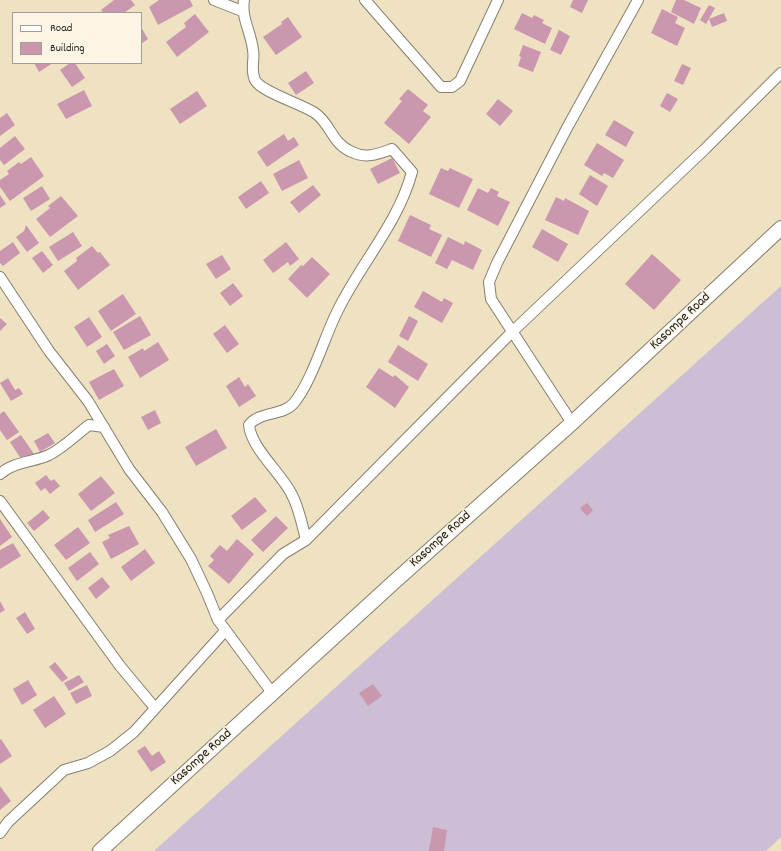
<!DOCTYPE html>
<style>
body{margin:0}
#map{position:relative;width:781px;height:851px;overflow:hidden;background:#eee2c2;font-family:Dekko,sans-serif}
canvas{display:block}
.legend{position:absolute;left:12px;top:12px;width:130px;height:52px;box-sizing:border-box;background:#fcf5e5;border:1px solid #a29e95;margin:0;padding:5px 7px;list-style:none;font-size:12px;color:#1c1c1c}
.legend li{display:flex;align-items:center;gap:8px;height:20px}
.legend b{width:20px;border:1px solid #a29e95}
</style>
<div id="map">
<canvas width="781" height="851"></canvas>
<ul class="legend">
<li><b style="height:5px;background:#fff"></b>Road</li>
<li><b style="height:11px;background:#ca97ae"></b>Building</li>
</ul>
</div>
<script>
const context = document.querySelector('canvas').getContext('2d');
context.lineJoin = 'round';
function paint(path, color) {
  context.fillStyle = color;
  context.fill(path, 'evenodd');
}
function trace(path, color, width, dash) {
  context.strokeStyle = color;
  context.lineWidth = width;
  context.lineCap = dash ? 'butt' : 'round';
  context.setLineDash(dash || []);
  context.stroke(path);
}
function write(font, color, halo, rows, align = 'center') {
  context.font = font + ' Dekko,sans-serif';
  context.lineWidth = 3;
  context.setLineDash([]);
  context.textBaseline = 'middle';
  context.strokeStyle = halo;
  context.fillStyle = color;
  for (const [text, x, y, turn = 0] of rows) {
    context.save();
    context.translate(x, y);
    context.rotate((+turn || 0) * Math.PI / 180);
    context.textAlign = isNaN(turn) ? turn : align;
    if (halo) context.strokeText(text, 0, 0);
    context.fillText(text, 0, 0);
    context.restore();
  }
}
const industrial = new Path2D(`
 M 781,286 L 781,837 L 766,851 L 154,851 Z`);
const building = new Path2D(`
 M 114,0 L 131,0 L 135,5 L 124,13 L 103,13 L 101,10 Z
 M 159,0 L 190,0 L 193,6 L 158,25 L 149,7 Z
 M 573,0 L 588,0 L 582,13 L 570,7 Z
 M 676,0 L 684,0 L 701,8 L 694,24 L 671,12 Z
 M 709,5 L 715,8 L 706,24 L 700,20 Z
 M 662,9 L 678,17 L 675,23 L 685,28 L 677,46 L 651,33 Z
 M 522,13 L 532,18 L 534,15 L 544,20 L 542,23 L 552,28 L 545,44 L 514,29 Z
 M 724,13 L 727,21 L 712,27 L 709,19 Z
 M 195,14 L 209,32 L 177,57 L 166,42 L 186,27 L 184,23 Z
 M 288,17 L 302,37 L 276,55 L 263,37 L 282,24 L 281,22 Z
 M 141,27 L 148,39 L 141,44 Z
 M 559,30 L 570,36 L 561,55 L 550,50 Z
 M 523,45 L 541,52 L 533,72 L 518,66 L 521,57 L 519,56 Z
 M 34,63 L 53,63 L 39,72 Z
 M 70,63 L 75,63 L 85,78 L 72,87 L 60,70 Z
 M 682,64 L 691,68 L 683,85 L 674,81 Z
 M 306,71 L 314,83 L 296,95 L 288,83 Z
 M 408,89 L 428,105 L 423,111 L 431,117 L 409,144 L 384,123 L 402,101 L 399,99 Z
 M 84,90 L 92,106 L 66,119 L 57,104 Z
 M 197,91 L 207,106 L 180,124 L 170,109 Z
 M 667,93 L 678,99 L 670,112 L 660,106 Z
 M 498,99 L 513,111 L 500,126 L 486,114 Z
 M 7,113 L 15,125 L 0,136 L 0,118 Z
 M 614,120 L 634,132 L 626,147 L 605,135 Z
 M 284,134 L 288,141 L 294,137 L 299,145 L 267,167 L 257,152 Z
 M 15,136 L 25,149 L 4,165 L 0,160 L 0,148 Z
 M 597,143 L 624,160 L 613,178 L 604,173 L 602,176 L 584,165 Z
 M 31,157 L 44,176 L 10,201 L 0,187 L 0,180 L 9,174 L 7,171 L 19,162 L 21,164 Z
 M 392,158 L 400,173 L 378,184 L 370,169 Z
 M 299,160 L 308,178 L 282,191 L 273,174 Z
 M 441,168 L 448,171 L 450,168 L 473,179 L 459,208 L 429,194 Z
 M 590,175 L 608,186 L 597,206 L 579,194 Z
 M 261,181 L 269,193 L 246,209 L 238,197 Z
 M 313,185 L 321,195 L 299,213 L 290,202 Z
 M 42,186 L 50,199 L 31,211 L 23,198 Z
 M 478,188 L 488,193 L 491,188 L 499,192 L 497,196 L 510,202 L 498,226 L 467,210 Z
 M 0,195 L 6,204 L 0,208 Z
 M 61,196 L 78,216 L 50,237 L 36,219 L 50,208 L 48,206 Z
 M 556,197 L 564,201 L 565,198 L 589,211 L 578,235 L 545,220 Z
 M 410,215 L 431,225 L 429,229 L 442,235 L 431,257 L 398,241 Z
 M 26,225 L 39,243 L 27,252 L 16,237 L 24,231 Z
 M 542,229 L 568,244 L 558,262 L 532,247 Z
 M 73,232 L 82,246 L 58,261 L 49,247 Z
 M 448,237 L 464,245 L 465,241 L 482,250 L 473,270 L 452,260 L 447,269 L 435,263 Z
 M 13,242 L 20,253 L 3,266 L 0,263 L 0,251 Z
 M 286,242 L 299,259 L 290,266 L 288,262 L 273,273 L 263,260 Z
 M 92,246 L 98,253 L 100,252 L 110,265 L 78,290 L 64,271 L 77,261 L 76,258 Z
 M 42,251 L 53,265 L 43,273 L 32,258 Z
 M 652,254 L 681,280 L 654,310 L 625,284 Z
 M 222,255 L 231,269 L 216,279 L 206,264 Z
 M 312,257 L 330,274 L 307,298 L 288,279 L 301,265 L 303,266 Z
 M 233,283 L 243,296 L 230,306 L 220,293 Z
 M 423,291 L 442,302 L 444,298 L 453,303 L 442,323 L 414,307 Z
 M 123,294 L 136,314 L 111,331 L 98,311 Z
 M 140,316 L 151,335 L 124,350 L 113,332 Z
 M 409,316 L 418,321 L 408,341 L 399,336 Z
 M 89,317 L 102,337 L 87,347 L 74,327 Z
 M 0,318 L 7,324 L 0,331 Z
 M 225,325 L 239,344 L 227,353 L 213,334 Z
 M 158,342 L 169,360 L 140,378 L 128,357 L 143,348 L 144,351 Z
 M 107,344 L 115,356 L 104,364 L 96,351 Z
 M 398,345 L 428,364 L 418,381 L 388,362 Z
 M 379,368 L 393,377 L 395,375 L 409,387 L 395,408 L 366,387 Z
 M 114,369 L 124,386 L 99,400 L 89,382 Z
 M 239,377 L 245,387 L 248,384 L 256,396 L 239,407 L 226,386 Z
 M 8,378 L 15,390 L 19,388 L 23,394 L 11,401 L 0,383 Z
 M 155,410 L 161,423 L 148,430 L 141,417 Z
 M 4,411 L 19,432 L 7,440 L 0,430 L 0,414 Z
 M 216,429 L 227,448 L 196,466 L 185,447 Z
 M 48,433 L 55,443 L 40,452 L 34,441 Z
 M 21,435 L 34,454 L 23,462 L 10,442 Z
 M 46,475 L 51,481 L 54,479 L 60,486 L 50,494 L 45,488 L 41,491 L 35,483 Z
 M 101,476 L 115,493 L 91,511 L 78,494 Z
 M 255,497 L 267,511 L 242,530 L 231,516 Z
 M 116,502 L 124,514 L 95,532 L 88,520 Z
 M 587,503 L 593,510 L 587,516 L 580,508 Z
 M 43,510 L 50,518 L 34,531 L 27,523 Z
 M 276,516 L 288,528 L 263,552 L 251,540 Z
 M 0,519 L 12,537 L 0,546 Z
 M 129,526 L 139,544 L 111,559 L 102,542 L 110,538 L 108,535 Z
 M 78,527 L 90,543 L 66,560 L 54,545 Z
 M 237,539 L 254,554 L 229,584 L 208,566 L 214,560 L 210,556 L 220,545 L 227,551 Z
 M 13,543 L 21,556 L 0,569 L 0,550 Z
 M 145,549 L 155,563 L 131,581 L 121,567 Z
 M 90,552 L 99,564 L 77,581 L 68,568 Z
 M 102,577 L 110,587 L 96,599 L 88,588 Z
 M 0,601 L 5,610 L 0,613 Z
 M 25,612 L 35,629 L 27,634 L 16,618 Z
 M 55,662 L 68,678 L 62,682 L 49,667 Z
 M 79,675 L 84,682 L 69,691 L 64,683 Z
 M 28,680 L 37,695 L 22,705 L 13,689 Z
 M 373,684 L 382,696 L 368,706 L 359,693 Z
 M 87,685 L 92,696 L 76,704 L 70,693 Z
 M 54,696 L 66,714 L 45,728 L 33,710 Z
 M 1,739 L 12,756 L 0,764 L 0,740 Z
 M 145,746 L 152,756 L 159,751 L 166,762 L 151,772 L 137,751 Z
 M 0,786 L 11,801 L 0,810 Z
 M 433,827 L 447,830 L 444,851 L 429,851 Z`);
const street = new Path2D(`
 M 214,0 L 242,11
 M 244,0 C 241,18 251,32 253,50 C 255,60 250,69 255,80 C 261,92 302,104 315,113 C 331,124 332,144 352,152 C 366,159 378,154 392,149 L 412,172 C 398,224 360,264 337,312 C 324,338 312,381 294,403 C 283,416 260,411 249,425 C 251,448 280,472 291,493 C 299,507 302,524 306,540
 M 365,0 L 441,87 L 452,87 L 460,81 L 498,0
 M 0,277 L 49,351 L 88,401 L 129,469 L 162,512 L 191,559 L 207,593 L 218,620 L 273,694
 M 572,423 L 491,299 L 489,282 L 497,263 L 568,126 L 638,0
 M 0,474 C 13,462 34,462 49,455 C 63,448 76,435 89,425 L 104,427
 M 0,501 L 120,666 L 155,708
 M 218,620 L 283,554 L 306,540 L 512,332 L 705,149 L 781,73
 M 0,833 L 8,822 L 64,770 L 88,763 L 110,751 L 134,732 L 225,631`);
const secondary = new Path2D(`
 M 100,851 L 394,582 L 572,423 L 781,228`);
const streetNames = [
 ["Kasompe Road",681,322,-43],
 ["Kasompe Road",441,540,-42],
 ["Kasompe Road",202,758,-42]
];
paint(industrial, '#ccbed4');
paint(building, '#ca97ae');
trace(street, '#857f6f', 12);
trace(secondary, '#857f6f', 16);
trace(street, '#fff', 10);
trace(secondary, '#fff', 14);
write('14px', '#1c1c1c', '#fcf5e5', streetNames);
</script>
